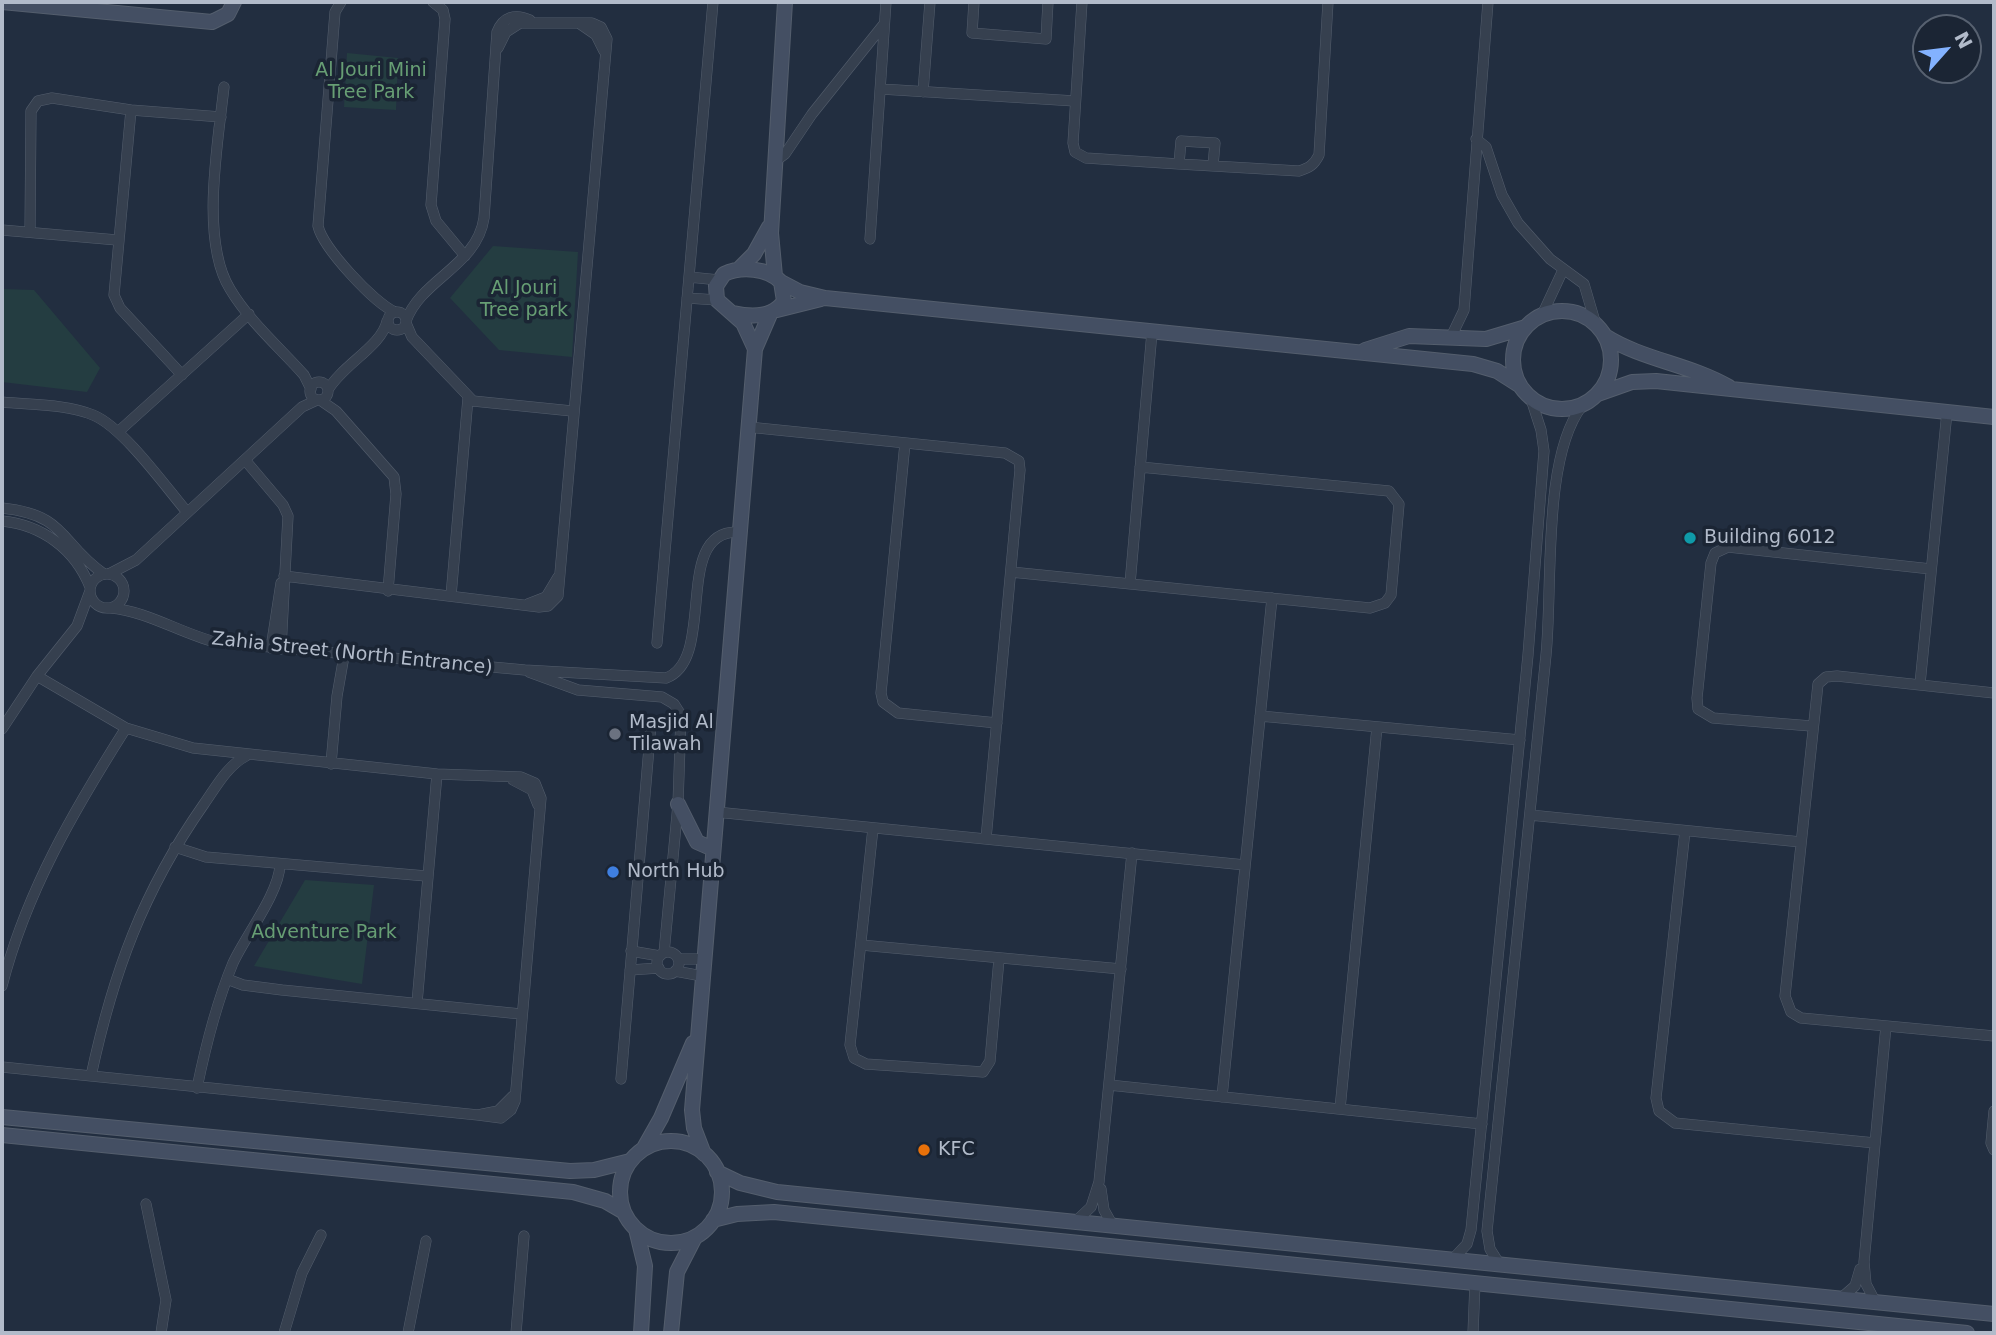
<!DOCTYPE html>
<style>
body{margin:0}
#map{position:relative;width:1996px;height:1335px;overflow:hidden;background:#222e40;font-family:"DejaVu Sans",sans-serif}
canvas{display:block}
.frame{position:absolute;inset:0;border:4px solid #b2bbca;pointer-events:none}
.north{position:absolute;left:1912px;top:14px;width:70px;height:70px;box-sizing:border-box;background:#1b2534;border:2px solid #576170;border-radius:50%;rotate:62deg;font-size:19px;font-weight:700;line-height:28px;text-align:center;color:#b2bbca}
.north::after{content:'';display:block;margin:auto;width:24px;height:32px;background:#83b2ff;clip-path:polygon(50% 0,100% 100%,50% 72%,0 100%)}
</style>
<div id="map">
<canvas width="1996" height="1335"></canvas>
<div class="frame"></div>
<div class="north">N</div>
</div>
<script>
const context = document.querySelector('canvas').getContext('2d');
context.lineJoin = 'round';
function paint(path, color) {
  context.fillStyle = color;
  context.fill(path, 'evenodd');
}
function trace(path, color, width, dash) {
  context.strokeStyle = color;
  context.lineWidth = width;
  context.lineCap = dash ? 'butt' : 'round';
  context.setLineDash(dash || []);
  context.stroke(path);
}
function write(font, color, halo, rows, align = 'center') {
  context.font = font + ' "DejaVu Sans",sans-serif';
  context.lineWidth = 7;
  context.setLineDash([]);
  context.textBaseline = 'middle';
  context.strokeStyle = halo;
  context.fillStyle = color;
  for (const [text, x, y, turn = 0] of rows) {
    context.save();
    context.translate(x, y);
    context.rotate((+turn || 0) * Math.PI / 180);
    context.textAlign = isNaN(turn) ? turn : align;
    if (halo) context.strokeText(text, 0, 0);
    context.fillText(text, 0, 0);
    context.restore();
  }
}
const green = new Path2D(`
 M 347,53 L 398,58 L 396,110 L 344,107 Z
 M 493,246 L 578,252 L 572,357 L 499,350 L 450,298 Z
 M 2,289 L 34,290 L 100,368 L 87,392 L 2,382 Z
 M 305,880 L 374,885 L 362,984 L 254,966 Z`);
const street = new Path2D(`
 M 341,2 L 335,12 L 318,226 C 323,248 374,303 395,312
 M 433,2 L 443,10 L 445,19 L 431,205 L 436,221 L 465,256
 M 974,2 L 972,33 L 1046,39 L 1048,2
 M 1082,2 L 1073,143 L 1075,152 L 1086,158 L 1179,164
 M 580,24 L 596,35 L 604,51
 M 224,87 C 218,143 200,240 230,289 C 249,321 279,347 304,375 L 311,389
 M 881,89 L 1075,101
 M 923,92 L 930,2
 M 131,110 L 114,295 L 120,308 L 182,375
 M 1476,139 L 1486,147 L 1502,195 L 1518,223 L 1550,259 L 1584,284 L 1596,325
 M 774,162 L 785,154 L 812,114 L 884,24
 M 1213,166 L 1215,143 L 1181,141 L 1179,164 L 1299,171 C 1309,168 1314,165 1319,155 L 1328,2
 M 2,230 L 117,240
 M 30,232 L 31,111 L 38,101 L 52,98 L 131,110 L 221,117
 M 870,239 L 886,2
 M 689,277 L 719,280
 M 687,298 L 717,300
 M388 321a9 9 0 1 1 18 0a9 9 0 1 1-18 0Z
 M 1542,315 L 1563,270
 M 406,321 C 421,279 477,266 484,218 L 497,32 C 503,17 515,13 530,20
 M 406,323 L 412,337 L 473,401 L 572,411
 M 1451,337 L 1464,310 L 1488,2
 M310 391a9 9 0 1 1 18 0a9 9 0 1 1-18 0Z
 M 328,390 C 342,365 382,346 387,321
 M 320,400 L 336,411 L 394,477 L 396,494 L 388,591
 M 2,402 C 31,405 66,404 93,415 C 123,427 165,486 187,512
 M 748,427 L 1005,453 L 1019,461 L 1020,470 L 986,839
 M 118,432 L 249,314
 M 905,443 L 881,693 L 883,702 L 898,713 L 997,723
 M 245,460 L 283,505 L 288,516 L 281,649
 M 2,508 C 68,515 59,543 104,574
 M 2,521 C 42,525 75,549 90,587
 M 1011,572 L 1370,608 L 1385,603 L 1391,595 L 1399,504 L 1389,491 L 1140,467
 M90 591a17 17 0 1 1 34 0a17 17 0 1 1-34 0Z
 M 109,574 L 136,560 L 302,407 L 317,400
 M 284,576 L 539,607 L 548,606 L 558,596 L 607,39 L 601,27 L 592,23 L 520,23 L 506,32 L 498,48
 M 1130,584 L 1152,332
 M 451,596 L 468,398
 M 528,604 L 546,597 L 558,577
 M 110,608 C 147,611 180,633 215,642 L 525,670 L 666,678 C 718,659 671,529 739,532
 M 657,643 L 713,2
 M 271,648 L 281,583
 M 529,672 L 578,690 L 662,697 L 674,704 L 681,715 L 678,804 L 664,953
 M 37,676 L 126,728 L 193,748 L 437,774 L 521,777 L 535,783 L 541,798 L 515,1101 L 511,1110 L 501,1118 L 478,1115
 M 1920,684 L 1947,412
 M 1994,693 L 1837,676 L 1826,677 L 1818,684 L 1785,996 L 1791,1012 L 1801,1018 L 1994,1036
 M 1260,716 L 1520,740
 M 1811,726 L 1713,718 L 1698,709 L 1697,698 L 1711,563 L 1715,553 L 1728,547 L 1931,569
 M 2,729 L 37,676 L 77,626 L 90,591
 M 331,764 L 337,696 L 344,656
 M 513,780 L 532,790 L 538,805
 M 716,812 L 1245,865
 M 1530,815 L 1801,842
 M 873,828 L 850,1045 L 854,1058 L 866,1064 L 983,1072 L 990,1061 L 999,959
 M 1685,831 L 1656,1098 L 1659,1111 L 1675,1123 L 1875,1143
 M 175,847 L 206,857 L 426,876
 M 861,945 L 1121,969
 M 631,951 L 660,956
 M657 963a11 11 0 1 1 22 0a11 11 0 1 1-22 0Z
 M 678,959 L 703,959
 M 630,970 L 659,968
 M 675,971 L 702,976
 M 227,979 L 243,985 L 282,990 L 521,1014
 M 2,986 C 26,892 74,810 126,728
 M 417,1003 L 437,774
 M 2,1067 L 478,1115 L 498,1111 L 513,1096
 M 91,1076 C 113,973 143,891 204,804 C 216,787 227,766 246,756
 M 621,1079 L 651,724
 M 1109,1085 L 1482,1124
 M 197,1088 C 206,1044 216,1004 233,963 C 246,935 279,893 280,865
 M 1222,1097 L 1272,598
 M 1340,1109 L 1377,727
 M 1994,1111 L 1991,1143 L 1994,1150
 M 1101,1189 L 1104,1210 L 1113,1226
 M 146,1204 L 166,1300 L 161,1333
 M 1075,1222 L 1091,1207 L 1099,1182 L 1132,853
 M 1452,1260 L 1467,1244 L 1471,1230 L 1528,655 L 1544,451 L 1541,430 L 1531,399
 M 1500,1265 L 1490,1249 L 1487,1231 C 1507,1039 1527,847 1546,655 C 1553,587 1542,458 1582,406
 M 1840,1299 L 1855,1286 L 1860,1269
 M 1876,1303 L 1866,1284 L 1864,1262 L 1886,1026
 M 284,1333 L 302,1273 L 321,1235
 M 408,1333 L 426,1241
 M 516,1333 L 524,1236
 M 1473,1333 L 1475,1283`);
const secondary = new Path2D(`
 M 2,2 L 212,22 L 228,14 L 234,2
 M 738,270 L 754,254 L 769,227
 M 775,276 L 771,233 L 785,2
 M 781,282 L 800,292 L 825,298 L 1473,364 L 1497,371 L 1519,385
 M 777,310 L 821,299
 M1513 360a49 49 0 1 1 98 0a49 49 0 1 1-98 0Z
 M 733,313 C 751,317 773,318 784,301 L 781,282 C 768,268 741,266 724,274 L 716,286 L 717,300 L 743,323 L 755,349
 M 1605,336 C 1643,360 1689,364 1729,387
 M 1365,350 L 1409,336 L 1486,339 L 1526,327
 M 1598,394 L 1632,382 L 1656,381 L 1994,417
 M 678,804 L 697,842 L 713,849
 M 2,1117 L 570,1171 L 594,1170 L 630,1161
 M 2,1135 L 573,1192 L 605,1201 L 624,1212
 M620 1192a51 51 0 1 1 102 0a51 51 0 1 1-102 0Z
 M 644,1148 L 661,1118 L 693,1043
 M 704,1154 L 694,1128 L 692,1110 L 755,349 L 771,312
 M 717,1172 L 740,1183 L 777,1192 L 1994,1314
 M 713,1220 L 737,1214 L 774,1212 L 1967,1333
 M 636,1229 L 645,1266 L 641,1333
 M 671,1333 L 677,1272 L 695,1237`);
const markers = [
 [1690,538,7,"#0f9aa8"],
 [615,734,7,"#6b7280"],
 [613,872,7,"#3f7fe0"],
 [924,1150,7,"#e8710a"]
];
const parkNames = [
 ["Al Jouri Mini",371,71],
 ["Tree Park",371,93],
 ["Al Jouri",524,289],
 ["Tree park",524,311],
 ["Adventure Park",324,933]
];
const poiNames = [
 ["Building 6012",1704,538],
 ["Masjid Al",629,723],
 ["Tilawah",629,745],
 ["North Hub",627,872],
 ["KFC",938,1150]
];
const streetNames = [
 ["Zahia Street (North Entrance)",352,654,6]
];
paint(green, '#243d41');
trace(street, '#545e6d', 11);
trace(secondary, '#545e6d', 16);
trace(street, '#36404f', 10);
trace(secondary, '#444f63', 14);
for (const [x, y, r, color] of markers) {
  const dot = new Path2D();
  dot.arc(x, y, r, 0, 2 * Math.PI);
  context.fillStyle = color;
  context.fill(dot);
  trace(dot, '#1b2534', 2.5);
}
write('19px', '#679e74', '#1b2534', parkNames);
write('19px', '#b2bbca', '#1b2534', poiNames, 'left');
write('19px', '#b2bbca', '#1b2534', streetNames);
</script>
